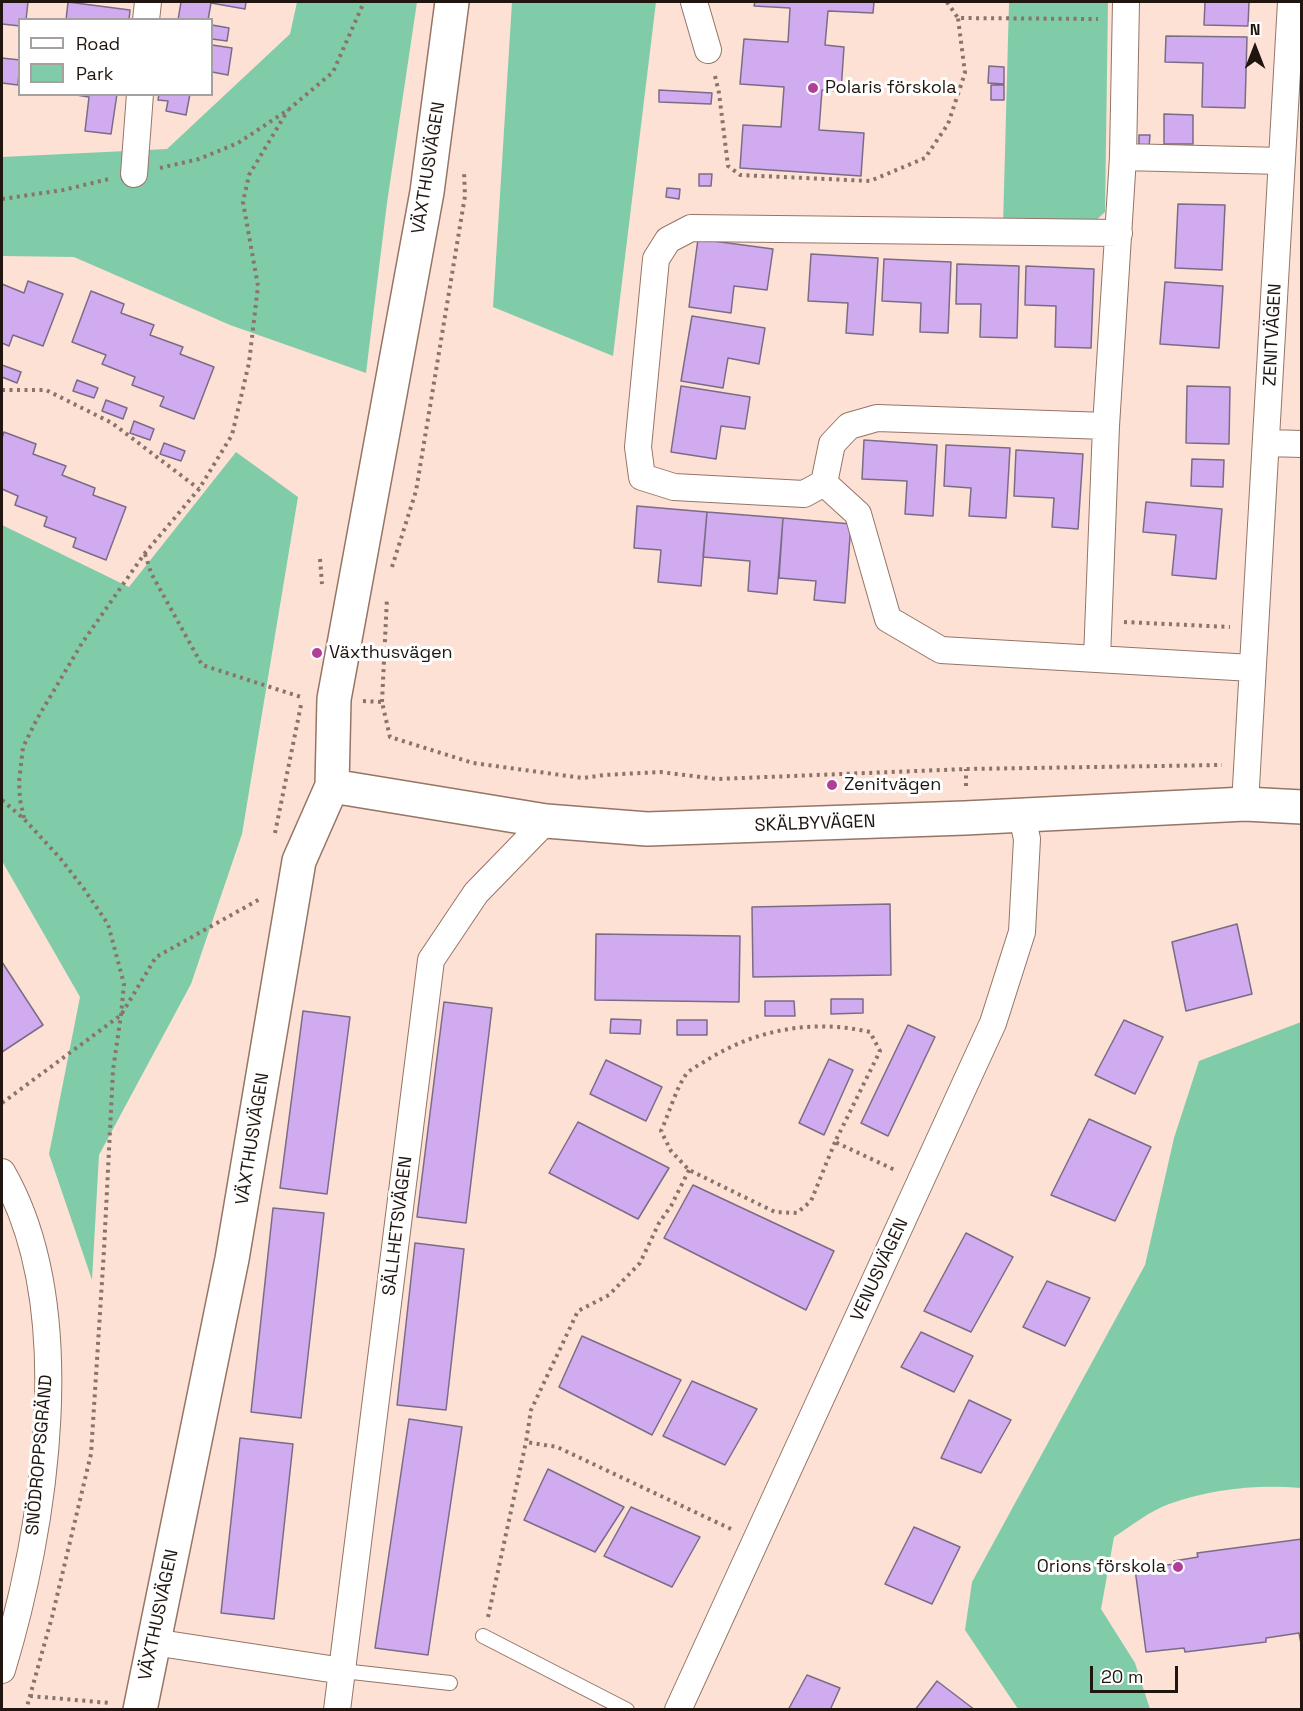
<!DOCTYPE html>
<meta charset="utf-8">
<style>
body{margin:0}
#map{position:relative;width:1303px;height:1711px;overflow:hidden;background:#fee1d5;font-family:"Space Grotesk",sans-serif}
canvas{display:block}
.frame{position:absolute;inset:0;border:3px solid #20150f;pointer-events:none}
.legend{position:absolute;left:18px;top:18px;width:195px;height:78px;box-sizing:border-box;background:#fff;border:2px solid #a6a19f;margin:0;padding:8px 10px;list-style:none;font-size:18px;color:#20150f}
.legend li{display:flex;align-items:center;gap:12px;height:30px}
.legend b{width:30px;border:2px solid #a6a19f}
.north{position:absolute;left:1225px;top:18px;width:60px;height:60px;-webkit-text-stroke:4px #fff;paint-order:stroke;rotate:0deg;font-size:16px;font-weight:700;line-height:24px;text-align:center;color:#20150f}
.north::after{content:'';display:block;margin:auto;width:21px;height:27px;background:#20150f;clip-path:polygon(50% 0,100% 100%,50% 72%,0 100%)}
.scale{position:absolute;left:1090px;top:1666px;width:88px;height:27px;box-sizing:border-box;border:3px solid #20150f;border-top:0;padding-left:8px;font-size:18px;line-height:21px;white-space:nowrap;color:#20150f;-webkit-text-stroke:4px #fff;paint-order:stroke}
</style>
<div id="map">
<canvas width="1303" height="1711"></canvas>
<div class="frame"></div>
<ul class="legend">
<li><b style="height:8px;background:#fff"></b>Road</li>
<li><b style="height:16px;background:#81cca8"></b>Park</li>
</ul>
<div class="north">N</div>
<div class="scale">20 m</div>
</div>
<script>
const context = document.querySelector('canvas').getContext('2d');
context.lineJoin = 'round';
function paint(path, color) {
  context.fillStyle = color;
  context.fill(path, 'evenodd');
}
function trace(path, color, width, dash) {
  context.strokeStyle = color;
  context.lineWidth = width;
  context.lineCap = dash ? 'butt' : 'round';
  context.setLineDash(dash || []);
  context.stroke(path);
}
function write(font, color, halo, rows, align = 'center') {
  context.font = font + ' "Space Grotesk",sans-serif';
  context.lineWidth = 6;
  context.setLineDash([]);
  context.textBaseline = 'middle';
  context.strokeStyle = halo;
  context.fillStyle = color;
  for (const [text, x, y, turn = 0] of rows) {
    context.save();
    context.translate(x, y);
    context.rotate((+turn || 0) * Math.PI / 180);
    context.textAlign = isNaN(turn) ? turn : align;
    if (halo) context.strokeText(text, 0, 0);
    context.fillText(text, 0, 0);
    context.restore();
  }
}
const green = new Path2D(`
 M 297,2 L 417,2 L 387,203 L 366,373 L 230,325 L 74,257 L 2,256 L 2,157 L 167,149 L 290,34 Z
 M 512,2 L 656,2 L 613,356 L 493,307 Z
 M 1009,2 L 1108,2 L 1105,212 L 1092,224 L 1003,226 Z
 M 236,452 L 298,497 L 242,834 L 191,984 L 99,1155 L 92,1280 L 49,1154 L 80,997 L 2,861 L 2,525 L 129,587 Z
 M 1301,1022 L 1301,1488 C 1258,1484 1210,1489 1169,1504 C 1150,1511 1131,1526 1114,1537 L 1101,1609 L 1135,1663 L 1150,1709 L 1018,1709 L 965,1630 L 972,1582 L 1145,1265 L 1174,1138 L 1199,1061 Z`);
const building = new Path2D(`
 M 2,2 L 28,2 L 26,20 L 20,20 L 20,26 L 2,24 Z
 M 68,2 L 130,10 L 129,20 L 66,20 Z
 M 181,2 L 246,2 L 245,9 L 211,3 L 208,20 L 178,20 Z
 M 755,2 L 874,2 L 873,13 L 828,11 L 825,45 L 844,47 L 841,91 L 822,90 L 819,130 L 864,133 L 861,176 L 740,168 L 743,125 L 781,127 L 784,87 L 740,84 L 744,39 L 788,42 L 790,8 L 754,6 Z
 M 1205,2 L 1249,2 L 1248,26 L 1204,25 Z
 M 212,25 L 229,28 L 227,41 L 212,39 Z
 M 1166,36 L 1247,37 L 1245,108 L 1202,107 L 1203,63 L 1165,62 Z
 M 212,45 L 232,48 L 228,75 L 212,72 Z
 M 2,58 L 20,60 L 18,85 L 2,83 Z
 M 989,66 L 1004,67 L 1004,84 L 988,83 Z
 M 991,85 L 1004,85 L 1004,100 L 991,100 Z
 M 659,90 L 712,93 L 711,104 L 659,102 Z
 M 70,94 L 117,94 L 111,134 L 85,131 L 89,97 Z
 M 159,94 L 190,94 L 186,115 L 166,111 L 168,101 L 158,100 Z
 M 1164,114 L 1193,115 L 1193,144 L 1164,144 Z
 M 1139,135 L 1150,135 L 1149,147 L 1139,147 Z
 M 699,174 L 712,174 L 711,186 L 699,186 Z
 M 667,188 L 680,189 L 679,199 L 666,197 Z
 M 1178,204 L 1225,205 L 1222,270 L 1175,268 Z
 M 698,239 L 773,249 L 767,290 L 734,286 L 731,313 L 689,307 Z
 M 811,254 L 878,258 L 873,335 L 846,333 L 848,303 L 808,301 Z
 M 884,259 L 951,262 L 948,333 L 920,332 L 921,303 L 882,301 Z
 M 957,264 L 1019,266 L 1017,338 L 980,337 L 981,304 L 956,304 Z
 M 1026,266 L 1094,269 L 1091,348 L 1055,347 L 1056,306 L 1025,305 Z
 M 28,281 L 63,294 L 43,346 L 13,335 L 9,346 L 2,343 L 2,284 L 24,293 Z
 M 1165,282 L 1223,286 L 1219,348 L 1160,344 Z
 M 91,291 L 124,304 L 121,313 L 154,325 L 150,335 L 183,347 L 180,354 L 214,367 L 194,419 L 160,406 L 164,397 L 132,385 L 135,377 L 102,364 L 106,355 L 72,342 Z
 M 692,316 L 765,328 L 759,364 L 728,358 L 723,388 L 681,381 Z
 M 2,365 L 21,372 L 17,383 L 2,377 Z
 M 77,380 L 98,388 L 94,398 L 73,391 Z
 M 681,386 L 750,397 L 745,429 L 721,426 L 716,459 L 671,452 Z
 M 1187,386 L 1230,387 L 1229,444 L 1186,443 Z
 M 106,400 L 127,408 L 123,419 L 102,411 Z
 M 134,421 L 154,429 L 150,440 L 130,433 Z
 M 4,432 L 36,444 L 33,454 L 66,466 L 62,475 L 95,488 L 93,495 L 126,507 L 106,560 L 73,547 L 76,538 L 44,526 L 47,517 L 15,505 L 18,496 L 2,489 L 2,438 Z
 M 864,440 L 937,445 L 933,516 L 905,514 L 907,481 L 862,479 Z
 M 164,443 L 185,451 L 181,461 L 160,454 Z
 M 946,445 L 1010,448 L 1006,518 L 969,516 L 971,488 L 944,486 Z
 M 1016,450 L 1083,454 L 1078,529 L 1052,527 L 1054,498 L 1014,496 Z
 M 1192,459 L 1224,460 L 1223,487 L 1191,486 Z
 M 1146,502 L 1222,509 L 1216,579 L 1172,575 L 1176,535 L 1143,532 Z
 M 637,506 L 707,512 L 701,586 L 658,582 L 661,550 L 634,548 Z
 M 707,512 L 783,518 L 777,594 L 748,591 L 750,561 L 703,557 Z
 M 783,518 L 851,524 L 845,603 L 814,600 L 816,581 L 779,578 Z
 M 890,904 L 891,975 L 753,977 L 752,907 Z
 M 1237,924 L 1252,994 L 1186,1011 L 1172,942 Z
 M 596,934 L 740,936 L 739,1002 L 595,1000 Z
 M 2,962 L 43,1025 L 2,1052 Z
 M 831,999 L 863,999 L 863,1013 L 831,1014 Z
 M 765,1001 L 794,1001 L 795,1016 L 765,1016 Z
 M 444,1002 L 492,1008 L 466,1223 L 417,1217 Z
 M 303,1011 L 350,1017 L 327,1194 L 280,1188 Z
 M 611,1019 L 641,1020 L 640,1034 L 610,1033 Z
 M 677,1020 L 707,1020 L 707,1035 L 677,1035 Z
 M 1124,1020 L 1163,1037 L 1135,1094 L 1095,1075 Z
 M 908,1025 L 935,1037 L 888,1136 L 861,1123 Z
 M 829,1059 L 853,1070 L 824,1135 L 799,1123 Z
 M 606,1060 L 662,1087 L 646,1121 L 590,1094 Z
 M 1089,1119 L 1151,1147 L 1115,1221 L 1051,1195 Z
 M 578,1122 L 669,1168 L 638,1219 L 549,1173 Z
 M 693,1185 L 834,1251 L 806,1310 L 664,1238 Z
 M 273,1208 L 324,1213 L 301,1418 L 251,1412 Z
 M 966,1233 L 1013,1257 L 971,1332 L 924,1311 Z
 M 415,1243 L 464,1249 L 446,1410 L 397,1405 Z
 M 1047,1281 L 1090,1298 L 1065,1346 L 1023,1327 Z
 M 921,1332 L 973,1356 L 954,1392 L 901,1367 Z
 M 582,1336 L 681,1380 L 652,1435 L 559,1387 Z
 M 692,1381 L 757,1409 L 725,1465 L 663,1436 Z
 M 969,1400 L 1011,1420 L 981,1473 L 941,1458 Z
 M 409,1419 L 462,1427 L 428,1655 L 375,1648 Z
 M 240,1438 L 293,1444 L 274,1619 L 221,1613 Z
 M 548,1469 L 624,1507 L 595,1552 L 524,1520 Z
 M 631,1507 L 700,1537 L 672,1587 L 604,1556 Z
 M 914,1527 L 960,1547 L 932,1604 L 885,1584 Z
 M 1302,1539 L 1302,1649 L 1299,1633 L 1266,1638 L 1266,1642 L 1185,1652 L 1184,1648 L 1146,1652 L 1135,1569 L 1175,1564 L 1174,1561 L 1198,1557 L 1197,1553 Z
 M 807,1675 L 840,1688 L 830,1710 L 788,1710 Z
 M 937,1681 L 975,1710 L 915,1710 Z`);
const path = new Path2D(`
 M 947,2 L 958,18 L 1098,19
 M 715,76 L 719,93 L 728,166 L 740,175 L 870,181 L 925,158 L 948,124 L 965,73 L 958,18
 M 160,168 L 199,159 L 238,143 L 288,110 L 333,72 L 364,2
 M 2,199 L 63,190 L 109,179
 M 2,390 L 46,390 L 112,423 L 199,489
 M 145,554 L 151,573 L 202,665 L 304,698
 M 320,559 L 322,584
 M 392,567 L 416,491 L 465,196 L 464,171
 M 1124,622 L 1230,627
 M 363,701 L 382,702 L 390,737 L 473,763 L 583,778 L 604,775 L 660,772 L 717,779 L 966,769 L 1222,765
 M 382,702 L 387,598
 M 966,786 L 966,769
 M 2,800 L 24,819 L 60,858 L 84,889 L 108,924 L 124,984 L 121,1015 L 113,1070 L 104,1250 L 91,1454 L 52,1617 L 26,1710
 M 24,818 L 20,800 L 19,782 L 23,747 L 37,719 L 82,643 L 145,553 L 199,489 L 232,435 L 249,363 L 258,286 L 243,202 L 249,175 L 288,110
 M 275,833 L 301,705
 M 2,1103 L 121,1015 L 156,957 L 260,899
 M 835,1142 L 811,1201 L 797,1213 L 775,1212 L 689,1170 L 671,1151 L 661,1131 C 668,1116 676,1089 685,1076 C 689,1069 700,1065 707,1060 C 757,1029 813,1019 870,1032 L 880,1051 L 835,1142 L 895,1170
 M 689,1170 L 671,1206 L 659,1223 L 640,1263 L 609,1295 L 578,1311 L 531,1410 L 526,1442 L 557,1447 L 733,1530
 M 488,1617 L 526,1442
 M 30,1696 L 110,1703`);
const lane = new Path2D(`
 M 483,1636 L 627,1710
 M 343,1671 L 450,1683`);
const street = new Path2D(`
 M 694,2 L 708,50
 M 146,20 L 148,2
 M 1123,157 L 1126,2
 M 134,174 L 140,94
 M 1106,426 L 877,418 L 849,426 L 832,444 L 824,483 L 804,494 L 674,487 L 642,477 L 638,447 L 656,259 L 668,240 L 691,228 L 1119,233
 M 1267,443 L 1302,444
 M 824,483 L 858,514 L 888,619 L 941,650 L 1252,668
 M 1097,658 L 1106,426 L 1123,157 L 1282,161
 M 1245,804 L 1291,2
 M 2,1172 C 80,1307 45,1528 2,1670
 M 153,1642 L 343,1671
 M 337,1710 L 431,960 L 476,893 L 546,821
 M 678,1710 L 993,1023 L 1022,932 L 1027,839 L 1022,816`);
const secondary = new Path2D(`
 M 332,786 L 546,821 L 647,829 L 965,818 L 1245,804 L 1302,807
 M 140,1710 L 232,1259 L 299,861 L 332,786 L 334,699 L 427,192 L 452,2`);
const markers = [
 [813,88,6,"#b13f99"],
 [317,653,6,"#b13f99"],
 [832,785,6,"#b13f99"],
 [1178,1567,6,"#b13f99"]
];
const poiNames = [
 ["Polaris förskola",825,88],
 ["Växthusvägen",329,653],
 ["Zenitvägen",844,785],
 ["Orions förskola",1166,1567,"right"]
];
const streetNames = [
 ["VÄXTHUSVÄGEN",429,168,-81],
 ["ZENITVÄGEN",1273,335,-87],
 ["SKÄLBYVÄGEN",815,824,-2],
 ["VÄXTHUSVÄGEN",253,1139,-81],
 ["SÄLLHETSVÄGEN",398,1226,-83],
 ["VENUSVÄGEN",880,1270,-65],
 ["SNÖDROPPSGRÄND",40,1455,-85],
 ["VÄXTHUSVÄGEN",159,1615,-78]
];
paint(green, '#81cca8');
paint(building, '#d0abf0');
trace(building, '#7a6c87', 1.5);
trace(lane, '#947566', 16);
trace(street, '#947566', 28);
trace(secondary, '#947566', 36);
trace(path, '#88746b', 4, [3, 4.5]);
trace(lane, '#fff', 14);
trace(street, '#fff', 26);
trace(secondary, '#fff', 33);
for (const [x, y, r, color] of markers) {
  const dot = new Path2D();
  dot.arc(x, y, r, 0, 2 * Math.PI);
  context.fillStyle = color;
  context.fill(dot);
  trace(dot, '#fff', 2);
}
write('18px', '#20150f', '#fff', poiNames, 'left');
write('18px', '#20150f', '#fff', streetNames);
</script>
